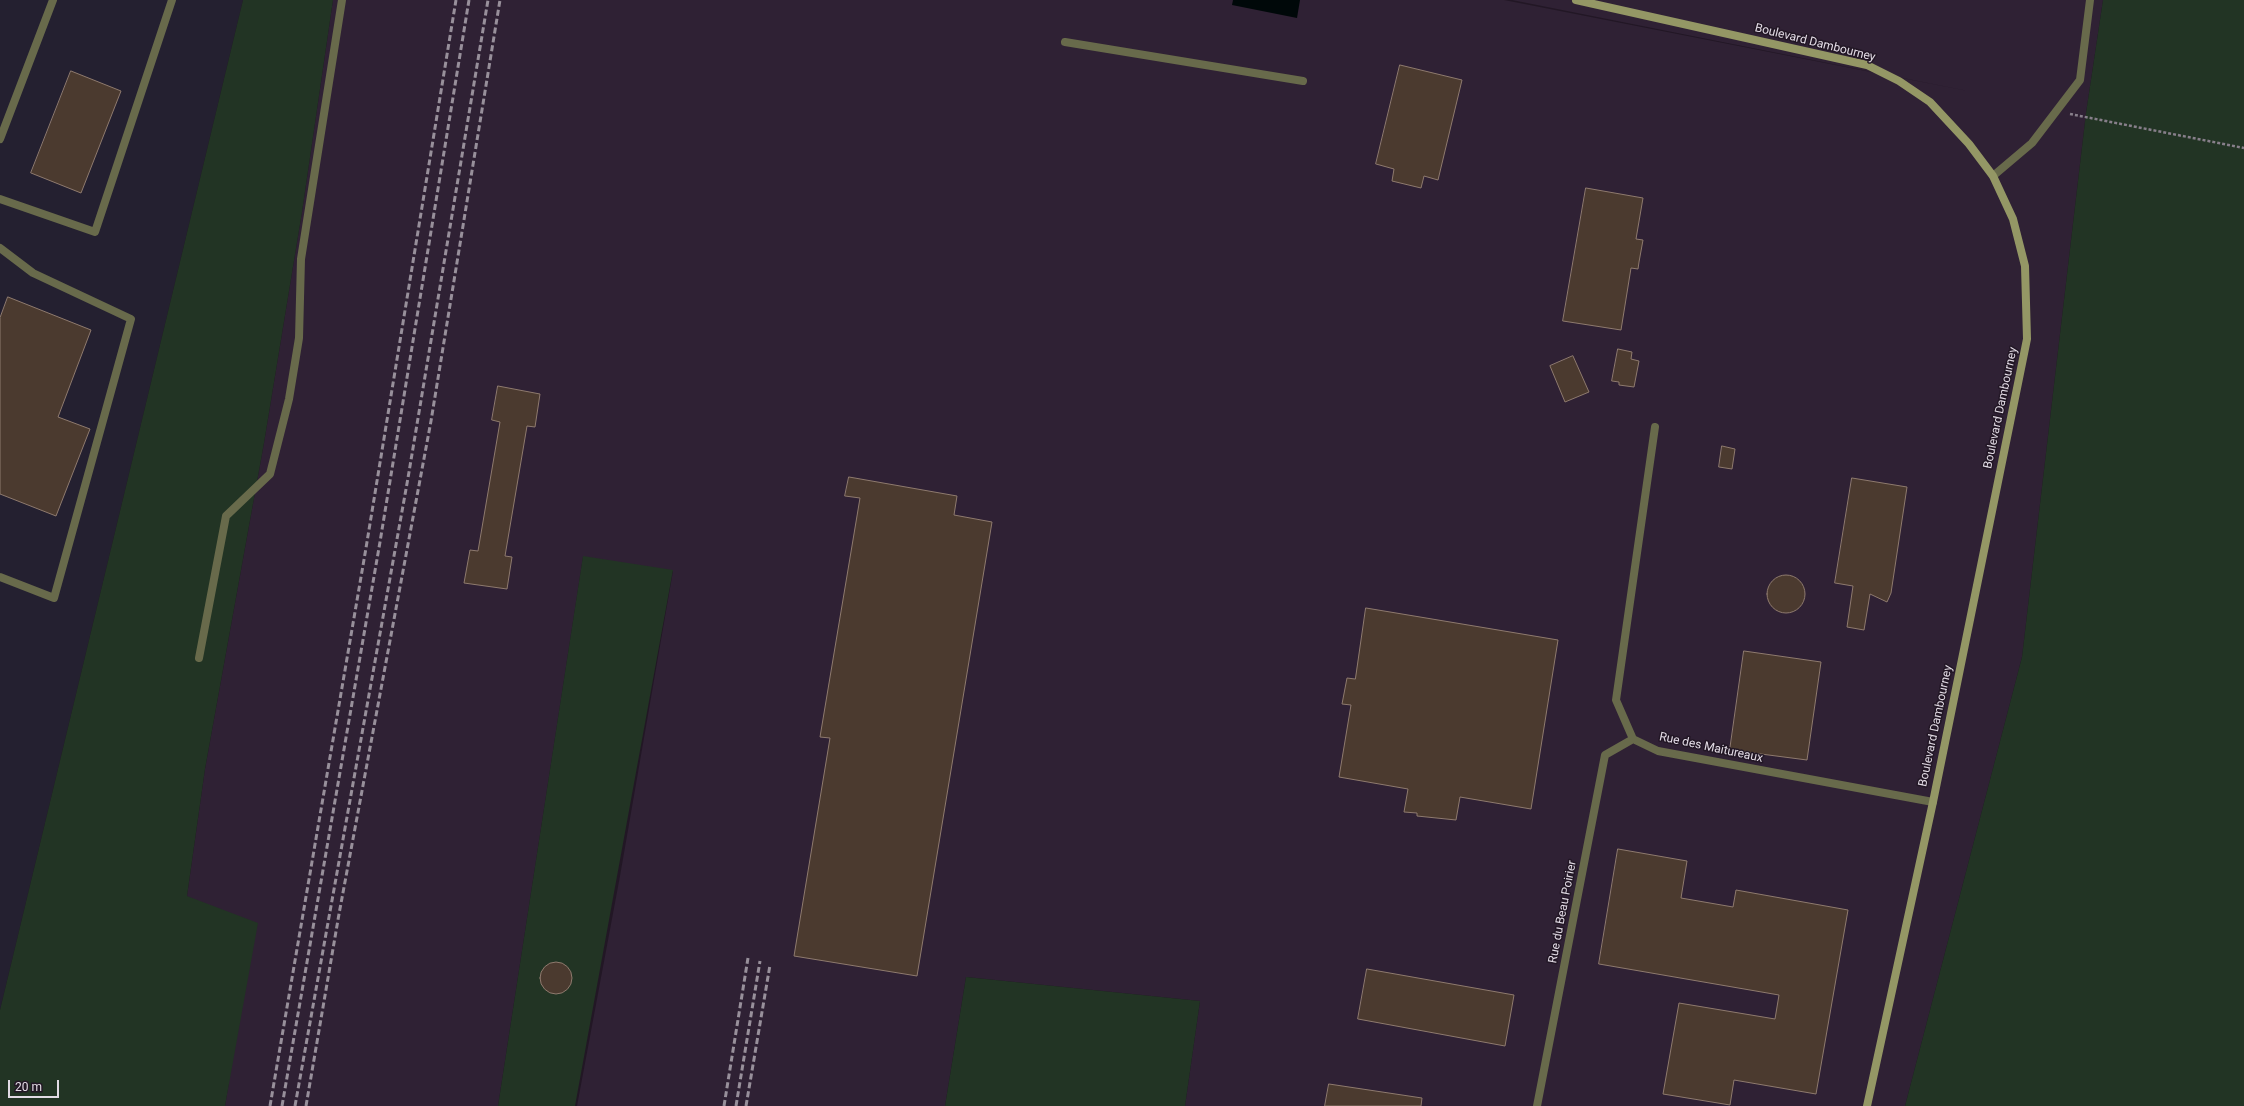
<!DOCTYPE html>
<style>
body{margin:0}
#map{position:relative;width:2244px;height:1106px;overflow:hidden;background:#221725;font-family:Roboto,sans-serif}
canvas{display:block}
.scale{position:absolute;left:8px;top:1080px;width:51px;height:18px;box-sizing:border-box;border:2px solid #e2dbe5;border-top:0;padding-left:5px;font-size:12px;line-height:14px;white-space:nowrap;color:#e2dbe5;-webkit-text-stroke:3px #221725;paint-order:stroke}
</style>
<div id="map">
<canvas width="2244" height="1106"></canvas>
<div class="scale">20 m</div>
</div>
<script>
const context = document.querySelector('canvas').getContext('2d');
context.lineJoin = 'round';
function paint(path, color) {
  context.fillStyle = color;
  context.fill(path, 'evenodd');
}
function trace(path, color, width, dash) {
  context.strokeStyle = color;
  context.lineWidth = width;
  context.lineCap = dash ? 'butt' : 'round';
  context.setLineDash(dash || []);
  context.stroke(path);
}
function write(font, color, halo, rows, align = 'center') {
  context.font = font + ' Roboto,sans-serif';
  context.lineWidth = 3;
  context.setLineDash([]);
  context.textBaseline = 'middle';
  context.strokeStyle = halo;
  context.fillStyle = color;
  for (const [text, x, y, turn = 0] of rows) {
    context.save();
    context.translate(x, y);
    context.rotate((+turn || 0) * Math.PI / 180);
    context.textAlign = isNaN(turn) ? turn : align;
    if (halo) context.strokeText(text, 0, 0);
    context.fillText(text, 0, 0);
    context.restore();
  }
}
const commercial = new Path2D(`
 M 0,0 L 243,0 L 0,1010 Z`);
const built = new Path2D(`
 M 333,0 L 1504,0 L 1973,92 L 1512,0 L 2103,0 L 2086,113 L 2022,657 L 1905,1106 L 1185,1106 L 1200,1001 L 966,977 L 945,1106 L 577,1106 L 620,876 L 673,571 L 583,557 L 498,1106 L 225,1106 L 229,1082 L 187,896 L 205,769 L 264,443 L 302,212 Z`);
const green = new Path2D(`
 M 243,0 L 333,0 L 302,212 L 264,443 L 205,769 L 187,896 L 258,923 L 225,1106 L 0,1106 L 0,1010 Z
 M 2103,0 L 2244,0 L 2244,1106 L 1905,1106 L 2022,657 L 2086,113 Z
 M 583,556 L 673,570 L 575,1106 L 498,1106 Z
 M 966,977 L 1200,1001 L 1185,1106 L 945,1106 Z`);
const water = new Path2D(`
 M 1233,0 L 1300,0 L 1297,18 L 1232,5 Z`);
const building = new Path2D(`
 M 1400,65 L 1462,80 L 1438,180 L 1424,176 L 1421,188 L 1392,181 L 1394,169 L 1376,164 Z
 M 71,71 L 121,91 L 81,193 L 31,173 Z
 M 1586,188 L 1643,198 L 1636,239 L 1643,240 L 1639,262 L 1638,269 L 1631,268 L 1621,330 L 1563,321 Z
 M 8,297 L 91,330 L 58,417 L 90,429 L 56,516 L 0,494 L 0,318 Z
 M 1618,349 L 1632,352 L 1631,359 L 1639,361 L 1634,387 L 1619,385 L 1619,382 L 1612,381 Z
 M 1573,356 L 1589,392 L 1565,402 L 1550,366 Z
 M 498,386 L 540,394 L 535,427 L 527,426 L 505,556 L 512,557 L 507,589 L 464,583 L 470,550 L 478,551 L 500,422 L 492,420 Z
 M 1722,446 L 1735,449 L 1732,469 L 1719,467 Z
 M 849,477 L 957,496 L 954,515 L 992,522 L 917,976 L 794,956 L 830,738 L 820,737 L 860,498 L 845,496 Z
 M 1852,478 L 1907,487 L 1891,593 L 1887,602 L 1870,594 L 1864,630 L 1847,627 L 1853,586 L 1835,583 Z
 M1767 594a19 19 0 1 1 38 0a19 19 0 1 1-38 0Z
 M 1366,608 L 1558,640 L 1531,809 L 1460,797 L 1456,820 L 1417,816 L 1417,813 L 1404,812 L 1408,789 L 1339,777 L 1351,705 L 1342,704 L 1347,678 L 1355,679 Z
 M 1744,651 L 1821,662 L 1807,760 L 1730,750 Z
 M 1618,849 L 1687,861 L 1681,898 L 1733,907 L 1736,890 L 1848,910 L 1816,1094 L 1734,1080 L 1730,1105 L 1663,1094 L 1679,1003 L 1775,1019 L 1779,995 L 1599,964 Z
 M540 978a16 16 0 1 1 32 0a16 16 0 1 1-32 0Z
 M 1367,969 L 1514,995 L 1505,1046 L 1358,1019 Z
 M 1329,1084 L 1422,1098 L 1421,1106 L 1325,1106 Z`);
const path = new Path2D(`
 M 2070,114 L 2244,148`);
const lane = new Path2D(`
 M 1065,42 L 1303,81
 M 0,199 L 95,232 L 172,0
 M 0,248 L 33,273 L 131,319 L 54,598 L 0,577
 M 199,658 L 226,516 L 270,474 L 289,399 L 299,338 L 301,259 L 342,0`);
const street = new Path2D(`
 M 0,139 L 53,0
 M 1993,176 L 2032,143 L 2080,80 L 2090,0
 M 1655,427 L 1616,700 L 1633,739 L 1658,751 L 1933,802
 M 1537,1106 L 1605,755 L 1633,739`);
const secondary = new Path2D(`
 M 1576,0 L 1867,65 L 1899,81 L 1930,102 L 1969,144 L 1993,176 L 2013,219 L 2025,266 L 2027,339 L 1933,802 L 1867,1106`);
const rail = new Path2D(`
 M 270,1106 L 366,548 L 456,0
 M 282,1106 L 380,542 L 469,0
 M 295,1106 L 408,478 L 488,0
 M 306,1106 L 339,914 L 431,421 L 500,0
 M 724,1106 L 748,958
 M 736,1106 L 760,961
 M 746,1106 L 770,965`);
const streetNames = [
 ["Boulevard Dambourney",1815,43,14],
 ["Boulevard Dambourney",2001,408,-78],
 ["Boulevard Dambourney",1936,726,-78],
 ["Rue des Maitureaux",1711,748,12],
 ["Rue du Beau Poirier",1563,912,-79]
];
paint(commercial, '#242030');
paint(built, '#2f2134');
paint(green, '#223424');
paint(water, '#000809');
paint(building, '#4b3a2f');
trace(building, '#8e7a6e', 1);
trace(path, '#877f8a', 2.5, [3, 2]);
trace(lane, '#686a4b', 8);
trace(street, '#686a4b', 8);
trace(secondary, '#949765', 8);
trace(rail, '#98909b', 3, [6, 3]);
write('12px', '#e2dbe5', '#221725', streetNames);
</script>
